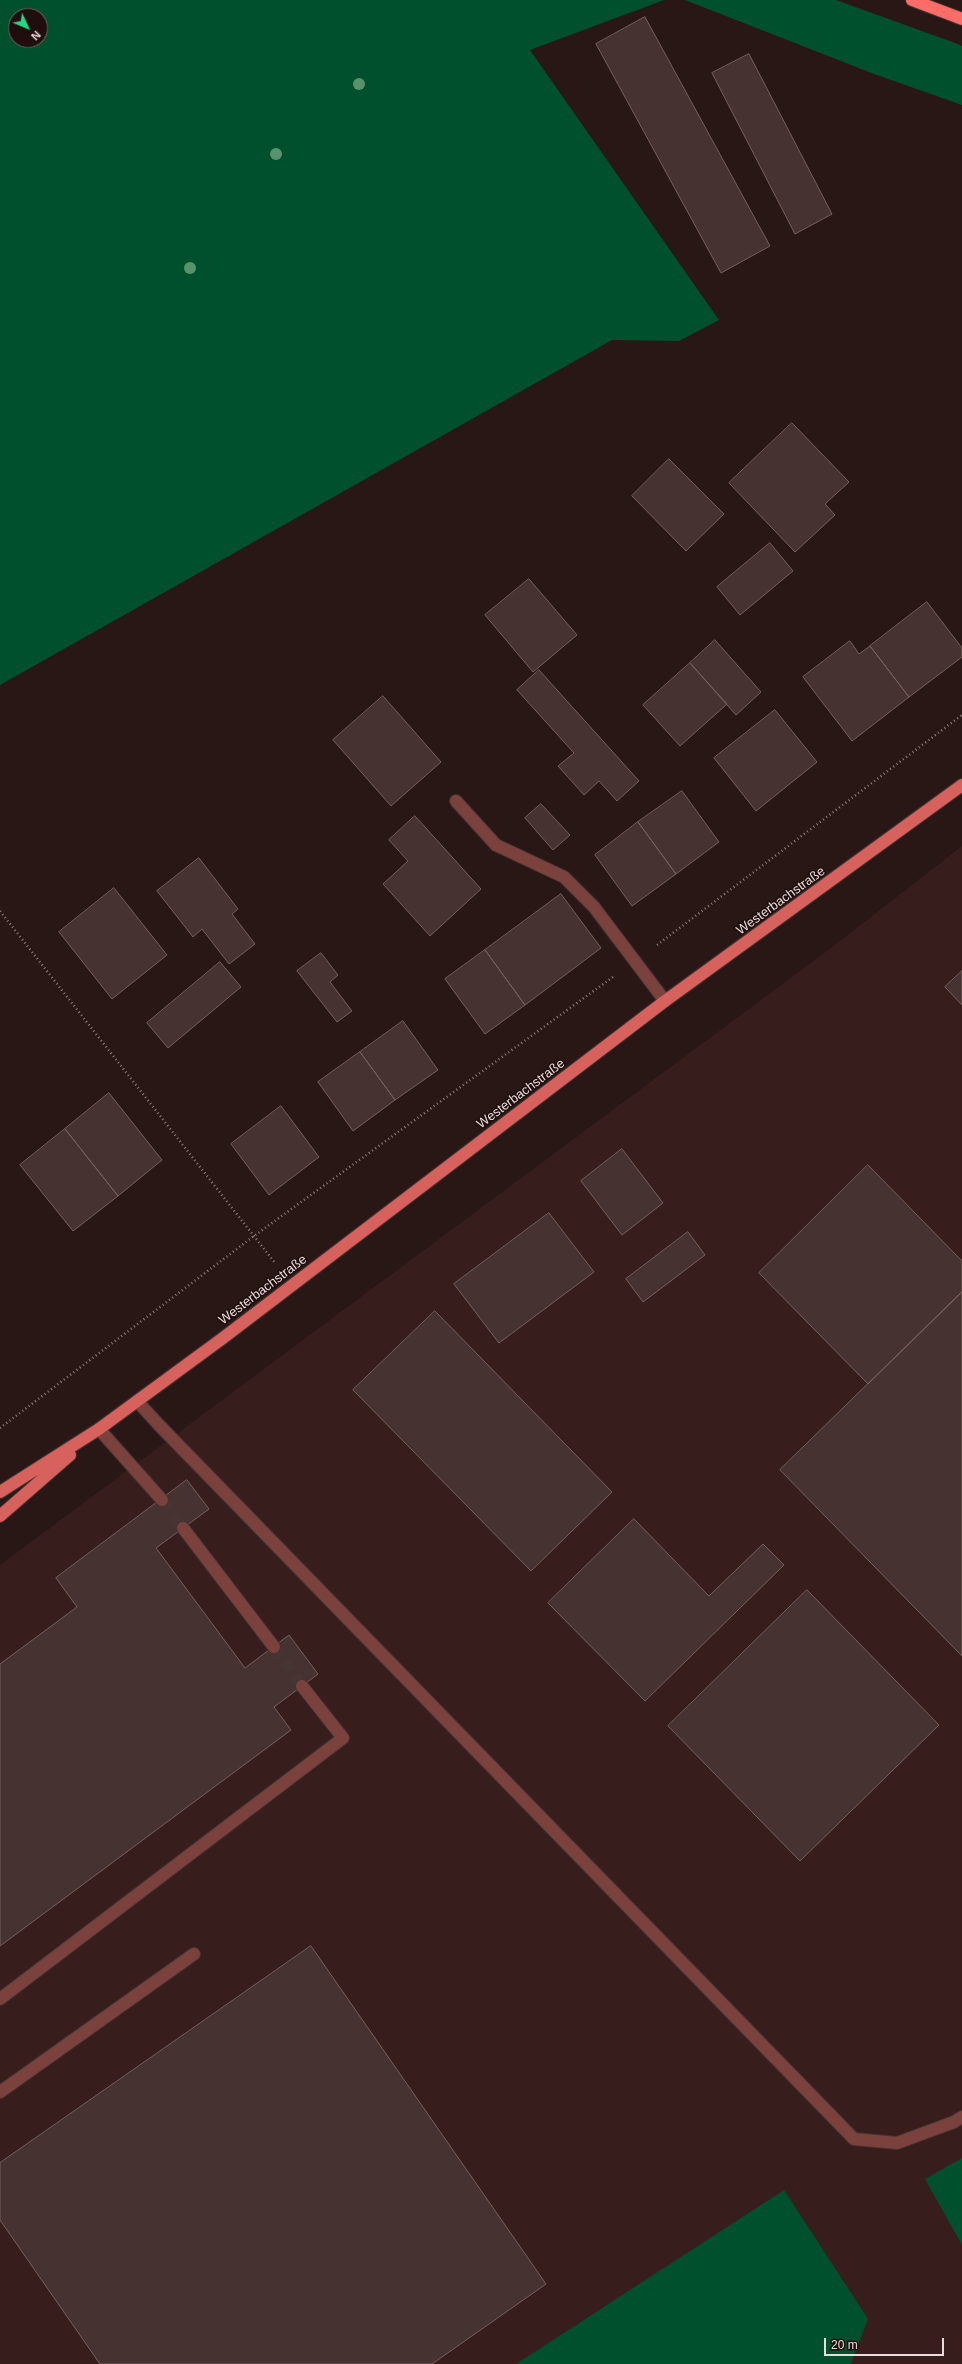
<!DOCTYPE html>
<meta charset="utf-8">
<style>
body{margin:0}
#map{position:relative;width:962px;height:2364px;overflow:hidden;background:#291716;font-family:Arial,sans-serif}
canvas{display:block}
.north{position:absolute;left:8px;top:8px;width:40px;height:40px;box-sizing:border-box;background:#1f0e0d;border:1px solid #70605f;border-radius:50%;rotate:134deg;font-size:11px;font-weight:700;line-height:16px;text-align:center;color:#e9dcdb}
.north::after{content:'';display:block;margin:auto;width:14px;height:18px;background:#23d886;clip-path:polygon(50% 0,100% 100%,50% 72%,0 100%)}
.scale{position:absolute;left:824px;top:2338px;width:120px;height:18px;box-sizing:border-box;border:2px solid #e9dcdb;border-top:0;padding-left:5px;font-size:12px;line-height:14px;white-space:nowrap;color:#e9dcdb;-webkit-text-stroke:3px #1f0e0d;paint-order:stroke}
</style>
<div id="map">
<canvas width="962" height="2364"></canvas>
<div class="north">N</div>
<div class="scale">20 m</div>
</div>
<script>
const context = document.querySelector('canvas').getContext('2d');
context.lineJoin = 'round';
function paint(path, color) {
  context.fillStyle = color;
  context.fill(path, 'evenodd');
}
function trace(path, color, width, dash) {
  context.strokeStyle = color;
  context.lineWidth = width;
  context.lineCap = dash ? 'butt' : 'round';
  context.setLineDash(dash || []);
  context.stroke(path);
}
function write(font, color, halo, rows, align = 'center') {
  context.font = font + ' Arial,sans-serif';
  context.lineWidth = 3;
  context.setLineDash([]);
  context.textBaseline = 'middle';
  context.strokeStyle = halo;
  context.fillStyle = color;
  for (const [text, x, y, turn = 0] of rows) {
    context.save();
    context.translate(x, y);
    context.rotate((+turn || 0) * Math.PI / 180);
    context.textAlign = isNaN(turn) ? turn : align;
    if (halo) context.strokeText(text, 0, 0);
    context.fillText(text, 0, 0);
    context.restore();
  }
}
const built = new Path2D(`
 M 962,846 L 962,2364 L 0,2364 L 0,1565 L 831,948 Z`);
const green = new Path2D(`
 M 0,0 L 664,0 L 530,50 L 719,320 L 679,341 L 612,340 L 0,685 ZM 16,16 L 40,16 L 40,40 L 16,40 Z
 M 685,0 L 836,0 L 955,43 L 962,46 L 962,105 L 874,74 Z
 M 962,2158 L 962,2245 L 925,2179 Z
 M 784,2190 L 868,2319 L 851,2364 L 516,2364 Z`);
const building = new Path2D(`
 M 645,17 L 770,246 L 721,273 L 596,44 Z
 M 749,54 L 832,214 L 795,234 L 712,73 Z
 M 792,423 L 849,482 L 825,504 L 835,515 L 795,552 L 729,483 Z
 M 669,459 L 724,514 L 686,551 L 632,496 Z
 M 770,543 L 793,571 L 740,615 L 717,587 Z
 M 529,579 L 577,635 L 533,672 L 485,615 Z
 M 927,602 L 962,648 L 962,657 L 909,697 L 870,646 Z
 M 715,640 L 761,692 L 736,715 L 690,663 Z
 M 850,641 L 859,654 L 870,646 L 909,697 L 852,741 L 803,677 Z
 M 690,663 L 727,704 L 680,746 L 643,705 Z
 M 539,670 L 639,781 L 617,801 L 599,781 L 584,795 L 558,766 L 574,753 L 517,690 Z
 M 383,696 L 441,762 L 391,806 L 333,740 Z
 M 775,710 L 817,762 L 756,811 L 714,758 Z
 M 682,791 L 719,842 L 676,874 L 638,822 Z
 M 541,804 L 570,835 L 553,850 L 525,818 Z
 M 415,816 L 481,889 L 430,936 L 383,884 L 408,861 L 389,840 Z
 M 638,822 L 676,874 L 632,906 L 595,855 Z
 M 199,858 L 238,909 L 232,914 L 255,944 L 229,964 L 202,929 L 193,937 L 157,891 Z
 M 114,888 L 167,955 L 112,999 L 59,932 Z
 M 561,894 L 601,948 L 525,1005 L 485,950 Z
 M 485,950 L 525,1005 L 485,1034 L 445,979 Z
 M 321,953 L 338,975 L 330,982 L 352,1011 L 337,1022 L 297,971 Z
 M 220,962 L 241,987 L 168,1048 L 147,1023 Z
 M 962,971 L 962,1005 L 945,987 Z
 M 403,1021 L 438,1070 L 395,1100 L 360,1052 Z
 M 360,1052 L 395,1100 L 353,1131 L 318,1082 Z
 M 109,1093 L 162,1160 L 118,1196 L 65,1129 Z
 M 281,1106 L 319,1157 L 269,1195 L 231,1144 Z
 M 65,1129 L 118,1196 L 73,1231 L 20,1165 Z
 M 622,1149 L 663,1203 L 622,1235 L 581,1181 Z
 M 868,1165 L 962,1261 L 962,1292 L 868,1384 L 759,1273 Z
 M 549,1213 L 594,1272 L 499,1343 L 454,1284 Z
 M 688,1232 L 705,1255 L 643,1302 L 626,1279 Z
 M 962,1292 L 962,1656 L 780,1470 Z
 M 435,1311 L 612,1492 L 531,1571 L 353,1390 Z
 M 187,1480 L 209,1509 L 156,1548 L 245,1668 L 289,1635 L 318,1674 L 274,1707 L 291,1730 L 0,1946 L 0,1664 L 77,1607 L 56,1578 Z
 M 634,1519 L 709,1596 L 763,1544 L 784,1565 L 645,1701 L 548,1603 Z
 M 807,1590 L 939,1725 L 800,1861 L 668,1726 Z
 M 311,1946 L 546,2284 L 432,2364 L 100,2364 L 0,2220 L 0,2163 Z`);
const minorTunnel = new Path2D(`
 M 162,1500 L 183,1528
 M 274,1647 L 302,1686`);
const path = new Path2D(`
 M 0,911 L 275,1263
 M 657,945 L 962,715
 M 0,1428 L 254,1236 L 613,977`);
const minor = new Path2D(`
 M 456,801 L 496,845 L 564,877 L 594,907 L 665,1001
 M 137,1401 L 159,1425 L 854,2139 L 897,2143 L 954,2122 L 962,2117
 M 99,1429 L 162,1500
 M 183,1528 L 274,1647
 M 0,1999 L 343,1738 L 302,1686
 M 0,2092 L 194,1954`);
const major = new Path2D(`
 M 0,1492 L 99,1429 L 223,1338 L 665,1001 L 962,785
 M 0,1516 L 70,1455`);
const highway = new Path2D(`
 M 912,0 L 962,19`);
const trees = [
 [359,84],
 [276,154],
 [190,268]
];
const streetNames = [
 ["Westerbachstraße",781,901,-36],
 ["Westerbachstraße",521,1094,-37],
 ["Westerbachstraße",263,1290,-37]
];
paint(built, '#371e1c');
paint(green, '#00502d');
paint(building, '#463331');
trace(building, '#76605e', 1);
trace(minorTunnel, '#463534', 12, [12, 6]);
trace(minor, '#443332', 14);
trace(major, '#443332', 14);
trace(highway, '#443332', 14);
trace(path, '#8f807f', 2.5, [1, 3]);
trace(minor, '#7a413d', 12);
trace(major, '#d7615c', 12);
trace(highway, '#fc6d68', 12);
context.fillStyle = '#59936d';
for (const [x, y] of trees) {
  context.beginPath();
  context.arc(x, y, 6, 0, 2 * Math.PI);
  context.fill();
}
write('13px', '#e9dcdb', '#1f0e0d', streetNames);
</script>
